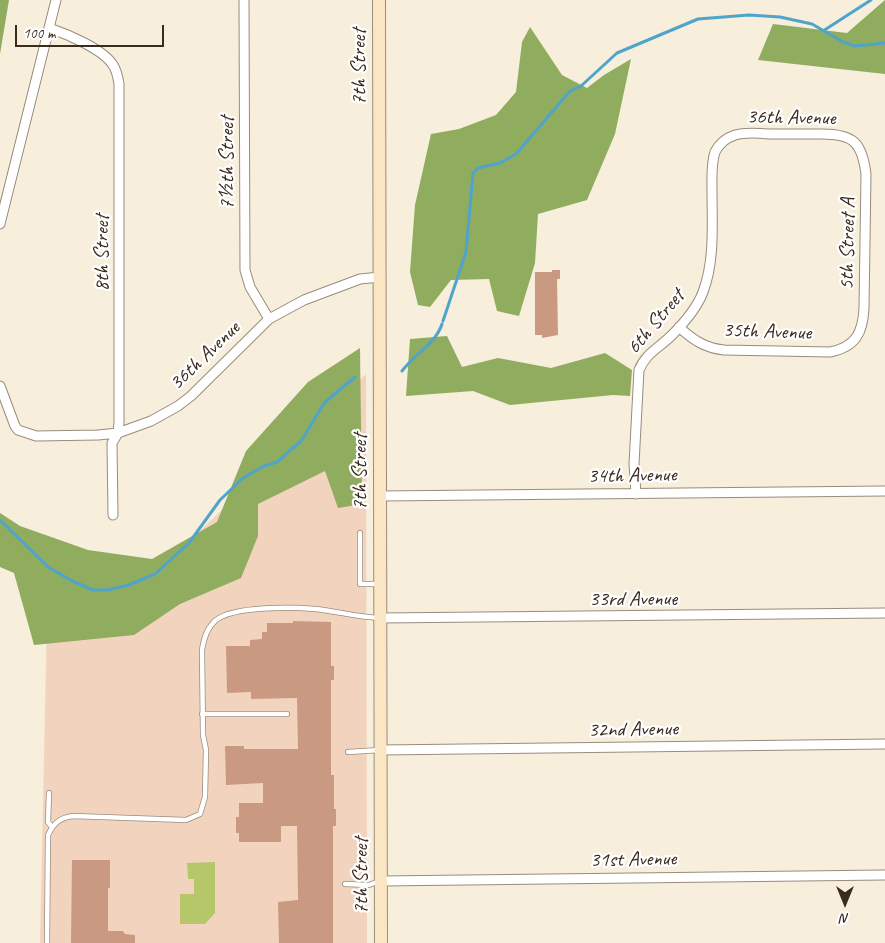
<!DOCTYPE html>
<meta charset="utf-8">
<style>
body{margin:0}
#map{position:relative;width:885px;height:943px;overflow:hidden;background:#f7eedc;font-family:Caveat,sans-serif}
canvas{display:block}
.north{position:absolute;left:820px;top:878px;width:50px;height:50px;-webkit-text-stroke:4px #fff;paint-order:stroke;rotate:180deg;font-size:14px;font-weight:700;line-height:20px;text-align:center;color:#3b2a1e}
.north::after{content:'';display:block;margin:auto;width:18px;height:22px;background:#3b2a1e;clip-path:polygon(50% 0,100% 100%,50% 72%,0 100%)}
.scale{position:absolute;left:15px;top:25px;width:149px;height:22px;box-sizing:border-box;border:2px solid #3b2a1e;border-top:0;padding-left:6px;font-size:15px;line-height:18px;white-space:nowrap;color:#3b2a1e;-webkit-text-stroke:4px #fff;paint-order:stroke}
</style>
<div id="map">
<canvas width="885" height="943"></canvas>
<div class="north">N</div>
<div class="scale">100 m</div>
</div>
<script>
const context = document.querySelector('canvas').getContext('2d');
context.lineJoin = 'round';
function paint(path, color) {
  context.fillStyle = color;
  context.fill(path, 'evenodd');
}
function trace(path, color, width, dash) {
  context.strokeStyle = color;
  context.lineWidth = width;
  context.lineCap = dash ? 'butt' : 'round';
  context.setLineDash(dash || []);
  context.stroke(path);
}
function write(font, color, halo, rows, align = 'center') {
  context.font = font + ' Caveat,sans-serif';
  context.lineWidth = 4.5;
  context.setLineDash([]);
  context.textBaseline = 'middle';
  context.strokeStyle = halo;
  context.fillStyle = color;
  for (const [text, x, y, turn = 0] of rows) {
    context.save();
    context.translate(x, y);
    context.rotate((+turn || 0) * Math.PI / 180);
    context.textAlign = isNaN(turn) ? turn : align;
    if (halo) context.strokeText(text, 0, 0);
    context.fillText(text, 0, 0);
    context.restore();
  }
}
const built = new Path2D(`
 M 366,374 L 367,943 L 40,943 L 48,570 L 116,610 Z`);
const green = new Path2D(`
 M 215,862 L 215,913 L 205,924 L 180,924 L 180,894 L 194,894 L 194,879 L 188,879 L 187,863 Z`);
const forest = new Path2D(`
 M 0,0 L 9,0 L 0,54 Z
 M 885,0 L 885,74 L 758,60 L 773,24 L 847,33 Z
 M 530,27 L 562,75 L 587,88 L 604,75 L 631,59 L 615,134 L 587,200 L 538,214 L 535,263 L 519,316 L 497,311 L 489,279 L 451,280 L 430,307 L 418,305 L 410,272 L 415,205 L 431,134 L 459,129 L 496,115 L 516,92 L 522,42 Z
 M 447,336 L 462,367 L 498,358 L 551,368 L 605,353 L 632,370 L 630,396 L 613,395 L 510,405 L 473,391 L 406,396 L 410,339 Z
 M 360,348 L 362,504 L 338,508 L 325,471 L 258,504 L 258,536 L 241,578 L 180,604 L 134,635 L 34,645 L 14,573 L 0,567 L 0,513 L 20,526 L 88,550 L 152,559 L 217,522 L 246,451 L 308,382 Z`);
const stream = new Path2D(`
 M 823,31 L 871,0
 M 443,321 L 466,252 L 473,173 L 478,168 L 500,163 L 516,154 L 570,91 L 581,86 L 617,53 L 698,19 L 749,15 L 780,17 L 812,24 L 843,42 L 855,46 L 885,43
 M 402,371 C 415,354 436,343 442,324
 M 0,520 L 48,567 L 72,581 L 93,590 L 108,590 L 129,585 L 155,574 L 189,543 L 220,500 L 243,478 L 264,466 L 277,462 L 302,440 L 324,403 L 355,377`);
const building = new Path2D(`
 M 552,270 L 560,270 L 560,279 L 557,279 L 558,335 L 542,338 L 542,335 L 535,335 L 535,272 L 552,272 Z
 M 293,621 L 331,622 L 331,666 L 334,666 L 334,680 L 331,680 L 331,775 L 334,775 L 334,809 L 336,809 L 336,826 L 333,826 L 333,943 L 279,943 L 278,902 L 298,900 L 297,826 L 281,826 L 281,842 L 239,842 L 239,833 L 236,833 L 236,817 L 239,817 L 239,803 L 263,803 L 263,783 L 226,785 L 225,746 L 244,746 L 244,749 L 298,749 L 297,698 L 251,699 L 251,692 L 227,693 L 226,646 L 250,646 L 250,640 L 262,639 L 262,632 L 267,632 L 267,623 L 293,623 Z
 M 72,860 L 110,860 L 110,888 L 108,888 L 108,931 L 123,931 L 125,934 L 135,935 L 135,943 L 71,943 Z`);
const lane = new Path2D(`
 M 360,533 L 360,584 L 379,584
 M 202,714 L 287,714
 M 348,752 L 380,750
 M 49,793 L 48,822 L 52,827
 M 345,884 L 369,885 L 380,881
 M 47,943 L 48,835 C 54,823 59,818 73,816 L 186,820 L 200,814 L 205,797 L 206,750 L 203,735 L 202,650 C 204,638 207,628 216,620 C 234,606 292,607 315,609 C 336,611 357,617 379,618`);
const street = new Path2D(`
 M 244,0 L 245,270 L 250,287 L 269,319
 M 49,28 C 67,34 103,49 113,65 C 117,71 118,77 119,84 L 119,422 L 118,433 L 112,443 L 113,515
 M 0,224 L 56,0
 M 0,386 L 15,426 L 18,430 L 36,436 L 98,435 L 118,433 L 151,421 L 178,406 L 191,396 L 269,319 L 304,300 L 360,279 L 380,277
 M 636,494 L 634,464 L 639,370 C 646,353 659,348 672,335 C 684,323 697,308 703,292 C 715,260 712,224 712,190 C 712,178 711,164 715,152 C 719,144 726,138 735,135 C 745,132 758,133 769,134 C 787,134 805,134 822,134 C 854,134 862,143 866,174 L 864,308 C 863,332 856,347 830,352 L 724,350 C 705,348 693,340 679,327
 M 380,496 L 885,491
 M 381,618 L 885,613
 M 381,750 L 885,744
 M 381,881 L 885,875`);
const secondary = new Path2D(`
 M 379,0 L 381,943`);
const streetNames = [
 ["7th Street",359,67,-90],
 ["36th Avenue",791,118,1],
 ["7½th Street",227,163,-90],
 ["5th Street A",848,244,-89],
 ["8th Street",102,253,-90],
 ["6th Street",656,322,-50],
 ["35th Avenue",767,332,2],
 ["36th Avenue",205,356,-44],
 ["7th Street",360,472,-90],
 ["34th Avenue",632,476,-1],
 ["33rd Avenue",633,599],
 ["32nd Avenue",633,730,-1],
 ["31st Avenue",633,860,-1],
 ["7th Street",361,876,-90]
];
paint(built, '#f2d4be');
paint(green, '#b6c76a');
paint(forest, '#90ac5e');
trace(stream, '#4fa4cb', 3);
paint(building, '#ca9981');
trace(lane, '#998c7d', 6);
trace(street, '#998c7d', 11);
trace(secondary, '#998c7d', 14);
trace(lane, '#fff', 4.5);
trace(street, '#fff', 9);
trace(secondary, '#fbe6c4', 12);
write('21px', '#3b2a1e', '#fff', streetNames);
</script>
